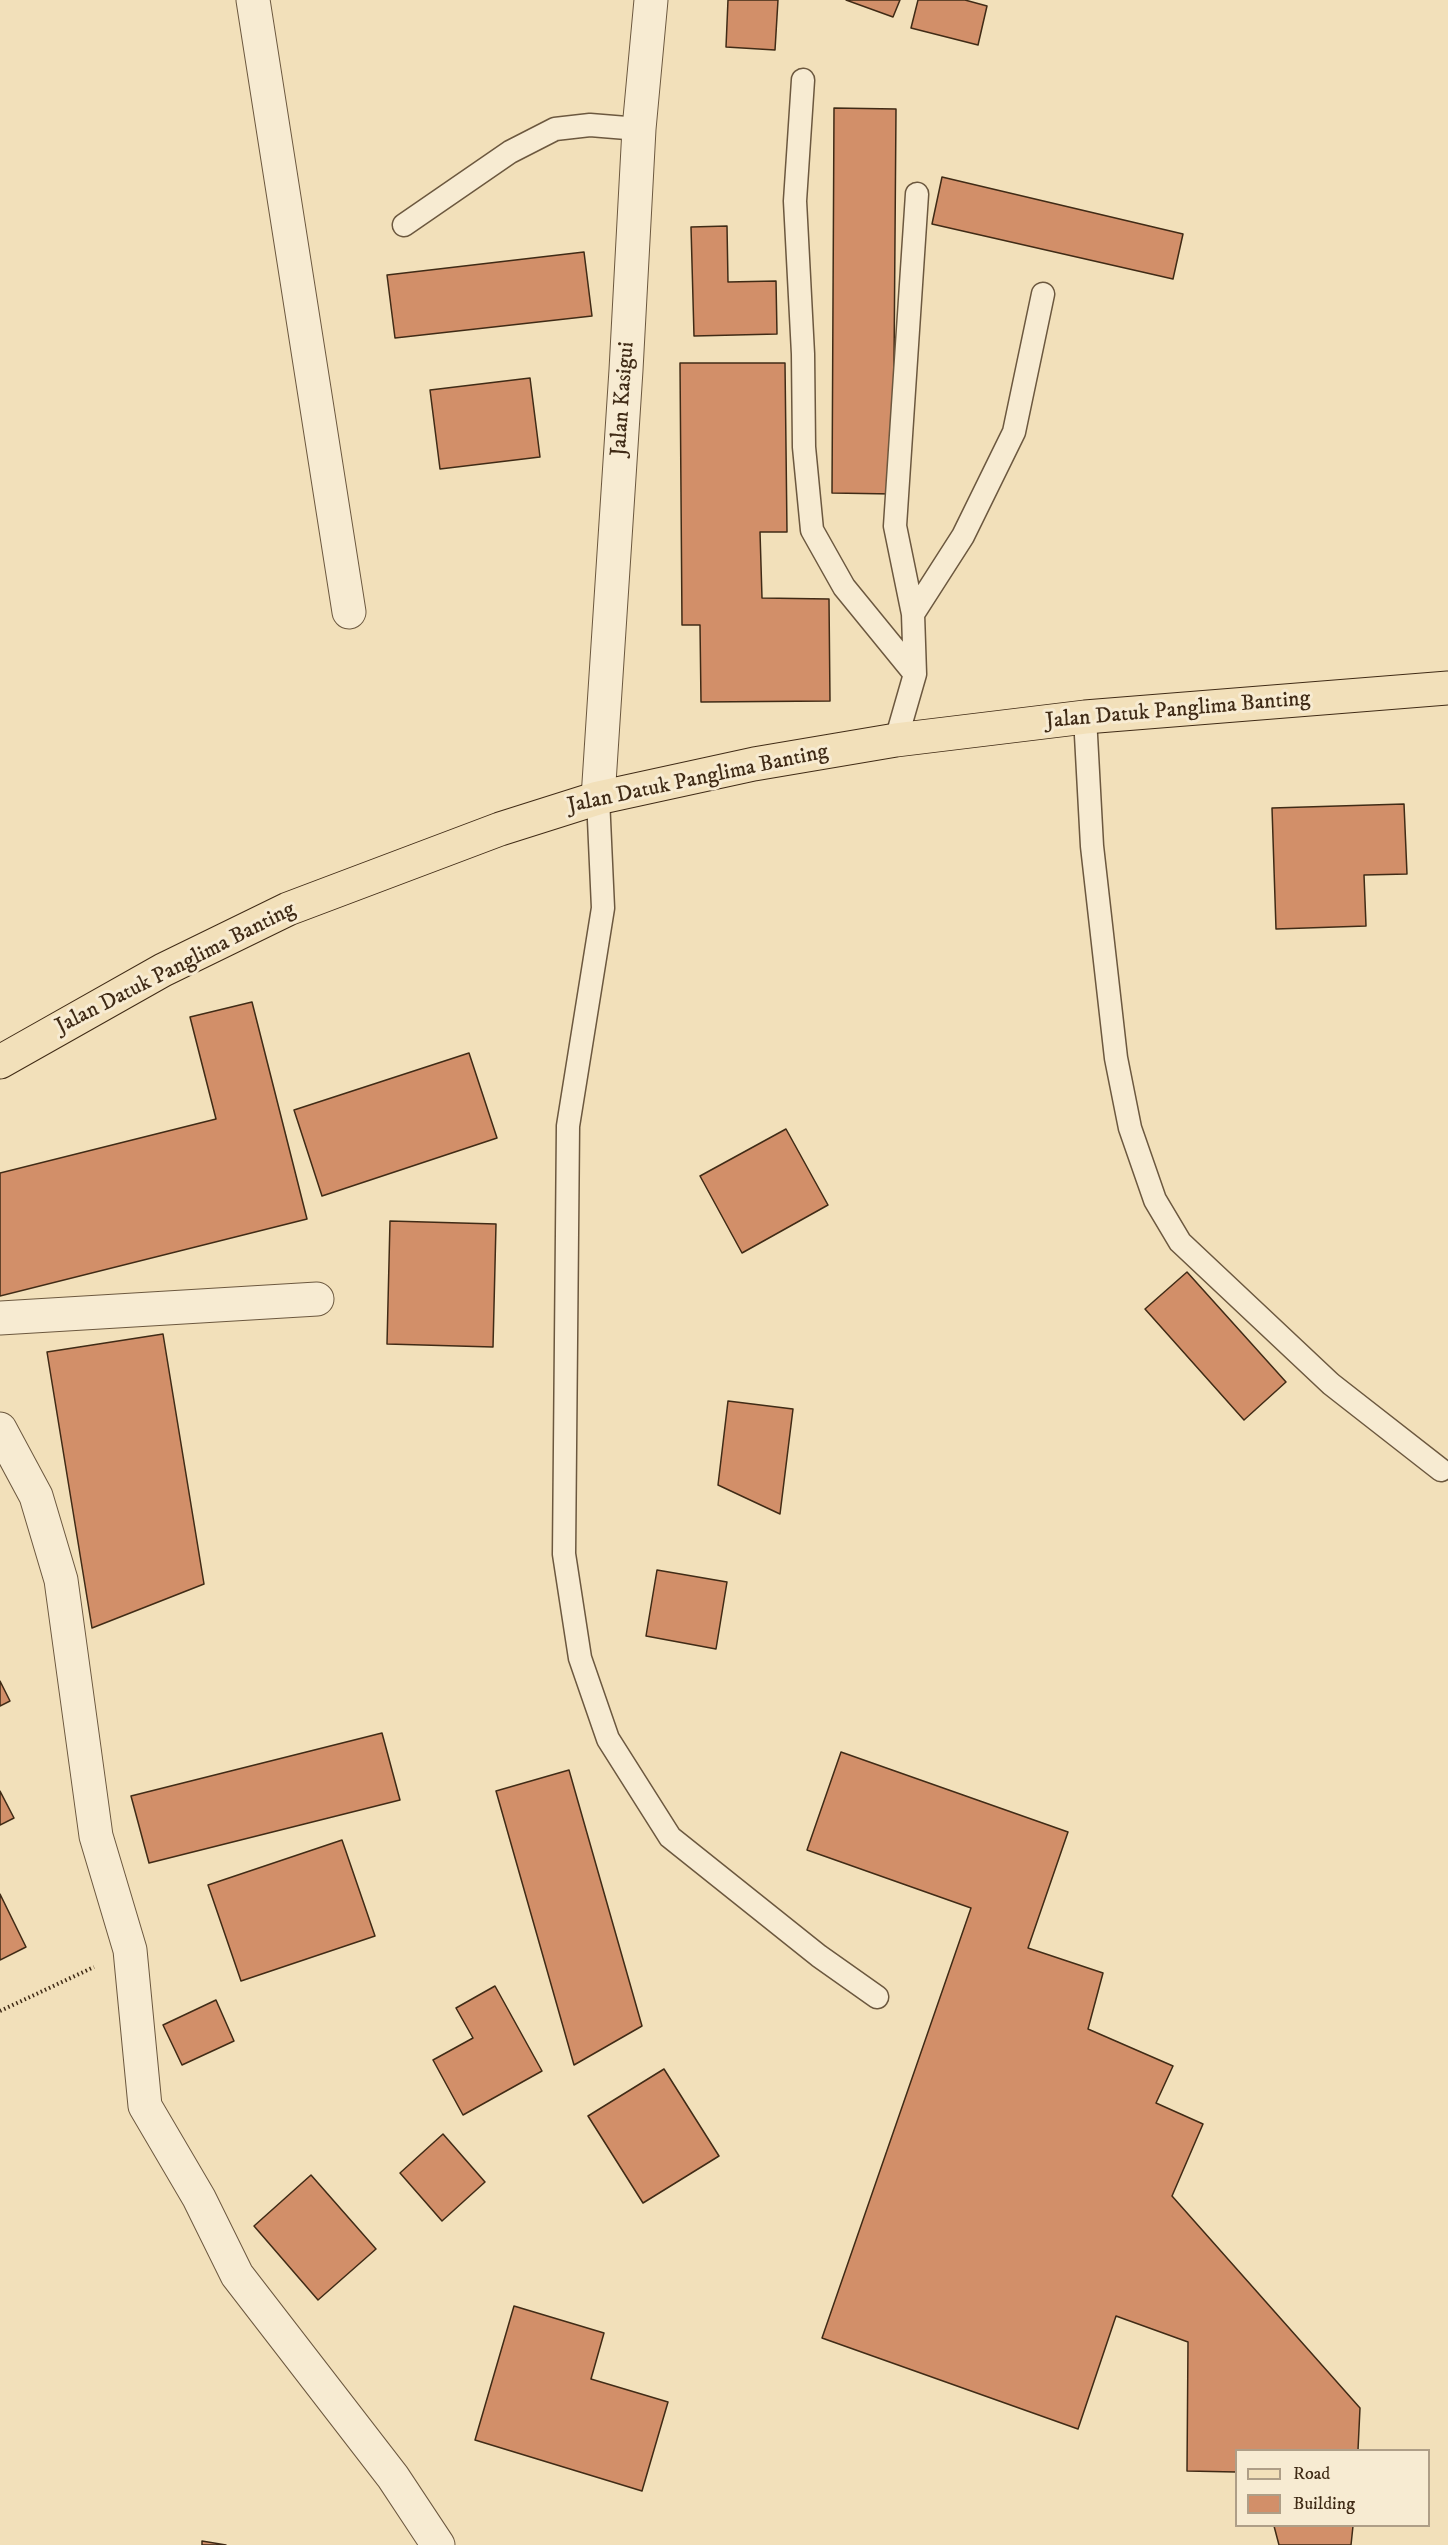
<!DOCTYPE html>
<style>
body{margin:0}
#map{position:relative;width:1448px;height:2545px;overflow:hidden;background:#f2e0ba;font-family:"IM FELL DW Pica",serif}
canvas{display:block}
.legend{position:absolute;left:1235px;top:2449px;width:195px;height:78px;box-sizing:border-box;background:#f7ebd2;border:2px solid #ae9e87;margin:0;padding:8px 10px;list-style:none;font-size:18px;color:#402b16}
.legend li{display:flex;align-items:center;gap:12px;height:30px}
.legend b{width:30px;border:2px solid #ae9e87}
</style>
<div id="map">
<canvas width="1448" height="2545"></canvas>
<ul class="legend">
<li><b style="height:8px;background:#f2e0ba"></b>Road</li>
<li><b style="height:16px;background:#d28f69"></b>Building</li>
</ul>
</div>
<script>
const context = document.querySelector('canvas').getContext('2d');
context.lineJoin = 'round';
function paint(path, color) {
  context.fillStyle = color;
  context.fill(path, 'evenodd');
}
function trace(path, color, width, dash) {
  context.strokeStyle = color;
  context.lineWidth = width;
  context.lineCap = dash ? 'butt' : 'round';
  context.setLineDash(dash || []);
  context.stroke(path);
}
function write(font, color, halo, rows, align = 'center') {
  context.font = font + ' "IM FELL DW Pica",serif';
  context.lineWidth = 6;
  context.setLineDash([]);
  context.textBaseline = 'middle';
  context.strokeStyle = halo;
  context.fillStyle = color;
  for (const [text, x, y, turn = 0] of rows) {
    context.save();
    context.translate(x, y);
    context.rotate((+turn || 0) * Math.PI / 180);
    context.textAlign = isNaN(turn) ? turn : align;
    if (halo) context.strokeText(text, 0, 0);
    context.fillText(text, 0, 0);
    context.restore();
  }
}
const building = new Path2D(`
 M 728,0 L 778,0 L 775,50 L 726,47 Z
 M 846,0 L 900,0 L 893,17 Z
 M 918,0 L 965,0 L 987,6 L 978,45 L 911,28 Z
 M 834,108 L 896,109 L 893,494 L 832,493 Z
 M 942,177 L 1183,234 L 1173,279 L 932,224 Z
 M 727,226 L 728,282 L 776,281 L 777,334 L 694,336 L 691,227 Z
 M 584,252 L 592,316 L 395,338 L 387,275 Z
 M 680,363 L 785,363 L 787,532 L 760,532 L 762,598 L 829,599 L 830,701 L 701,702 L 700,625 L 682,625 Z
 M 530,378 L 540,457 L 440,469 L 430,390 Z
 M 1404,804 L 1407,874 L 1364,875 L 1366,926 L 1276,929 L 1272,808 Z
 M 252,1002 L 307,1219 L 0,1296 L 0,1173 L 216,1119 L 190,1017 Z
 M 469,1053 L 497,1138 L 322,1196 L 294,1110 Z
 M 786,1129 L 828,1205 L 742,1253 L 700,1176 Z
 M 390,1221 L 496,1224 L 493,1347 L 387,1344 Z
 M 1187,1272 L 1286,1382 L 1244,1420 L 1145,1309 Z
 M 163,1334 L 204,1584 L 92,1628 L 47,1352 Z
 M 728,1401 L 793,1409 L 780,1514 L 718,1485 Z
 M 657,1570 L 727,1582 L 716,1649 L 646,1636 Z
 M 0,1681 L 10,1701 L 0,1706 Z
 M 382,1733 L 400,1800 L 149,1863 L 131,1796 Z
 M 841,1752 L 1068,1832 L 1028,1948 L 1103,1973 L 1088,2029 L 1173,2066 L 1156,2103 L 1203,2124 L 1172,2196 L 1360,2408 L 1358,2450 L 1236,2450 L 1236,2472 L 1187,2471 L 1188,2342 L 1116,2316 L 1078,2429 L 822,2338 L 971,1908 L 807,1850 Z
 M 569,1770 L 642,2026 L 574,2065 L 496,1791 Z
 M 0,1791 L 14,1818 L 0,1825 Z
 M 342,1840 L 375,1936 L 241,1981 L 208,1885 Z
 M 0,1894 L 26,1947 L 0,1960 Z
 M 495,1986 L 542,2071 L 463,2115 L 433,2060 L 473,2038 L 456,2008 Z
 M 216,2000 L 234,2041 L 182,2065 L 163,2025 Z
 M 664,2069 L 719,2156 L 643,2203 L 588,2116 Z
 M 443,2134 L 485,2182 L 442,2221 L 400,2173 Z
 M 311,2175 L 376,2249 L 318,2300 L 254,2226 Z
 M 514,2306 L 604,2333 L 591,2379 L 668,2402 L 642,2491 L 475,2440 Z
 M 1274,2526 L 1353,2526 L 1351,2545 L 1279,2545 Z
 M 202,2541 L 226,2545 L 202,2545 Z`);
const path = new Path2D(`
 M 0,2011 L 94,1967`);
const lane = new Path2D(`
 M 803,80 L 795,201 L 803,354 L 804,447 L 812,530 L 844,587 L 915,674
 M 404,225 L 510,152 L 555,129 L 590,125 L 639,129
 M 913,614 L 963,536 L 1014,432 L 1043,294
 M 1085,717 L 1092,846 L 1116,1058 L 1130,1128 L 1155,1200 L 1180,1242 L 1331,1384 L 1441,1470
 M 896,740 L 915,674 L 913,614 L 895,526 L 917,194
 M 598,798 L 603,908 L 568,1126 L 564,1554 L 580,1658 L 608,1739 L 670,1837 L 819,1956 L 877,1997`);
const street = new Path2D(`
 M 253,0 L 349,612
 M 598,798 L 626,370 L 639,129 L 651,0
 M 0,1318 L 317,1299
 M 0,1429 L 36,1496 L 61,1580 L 96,1836 L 130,1950 L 145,2106 L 199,2198 L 237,2275 L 393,2477 L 438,2545`);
const primary = new Path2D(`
 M 0,1062 L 163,970 L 288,909 L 500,829 L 598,798 L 754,764 L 896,740 L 1085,717 L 1448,688`);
const streetNames = [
 ["Jalan Kasigui",624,399,-86],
 ["Jalan Datuk Panglima Banting",1178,711,-5],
 ["Jalan Datuk Panglima Banting",698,780,-12],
 ["Jalan Datuk Panglima Banting",176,969,-27]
];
paint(building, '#d28f69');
trace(building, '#402b16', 1.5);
trace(lane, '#6c583f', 25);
trace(street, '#6c583f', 35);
trace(primary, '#402b16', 35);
trace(path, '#402b16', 4, [1.5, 3]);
trace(lane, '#f7ebd2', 22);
trace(street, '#f7ebd2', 33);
trace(primary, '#f2e0ba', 33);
write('22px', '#402b16', '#f7ebd2', streetNames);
</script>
